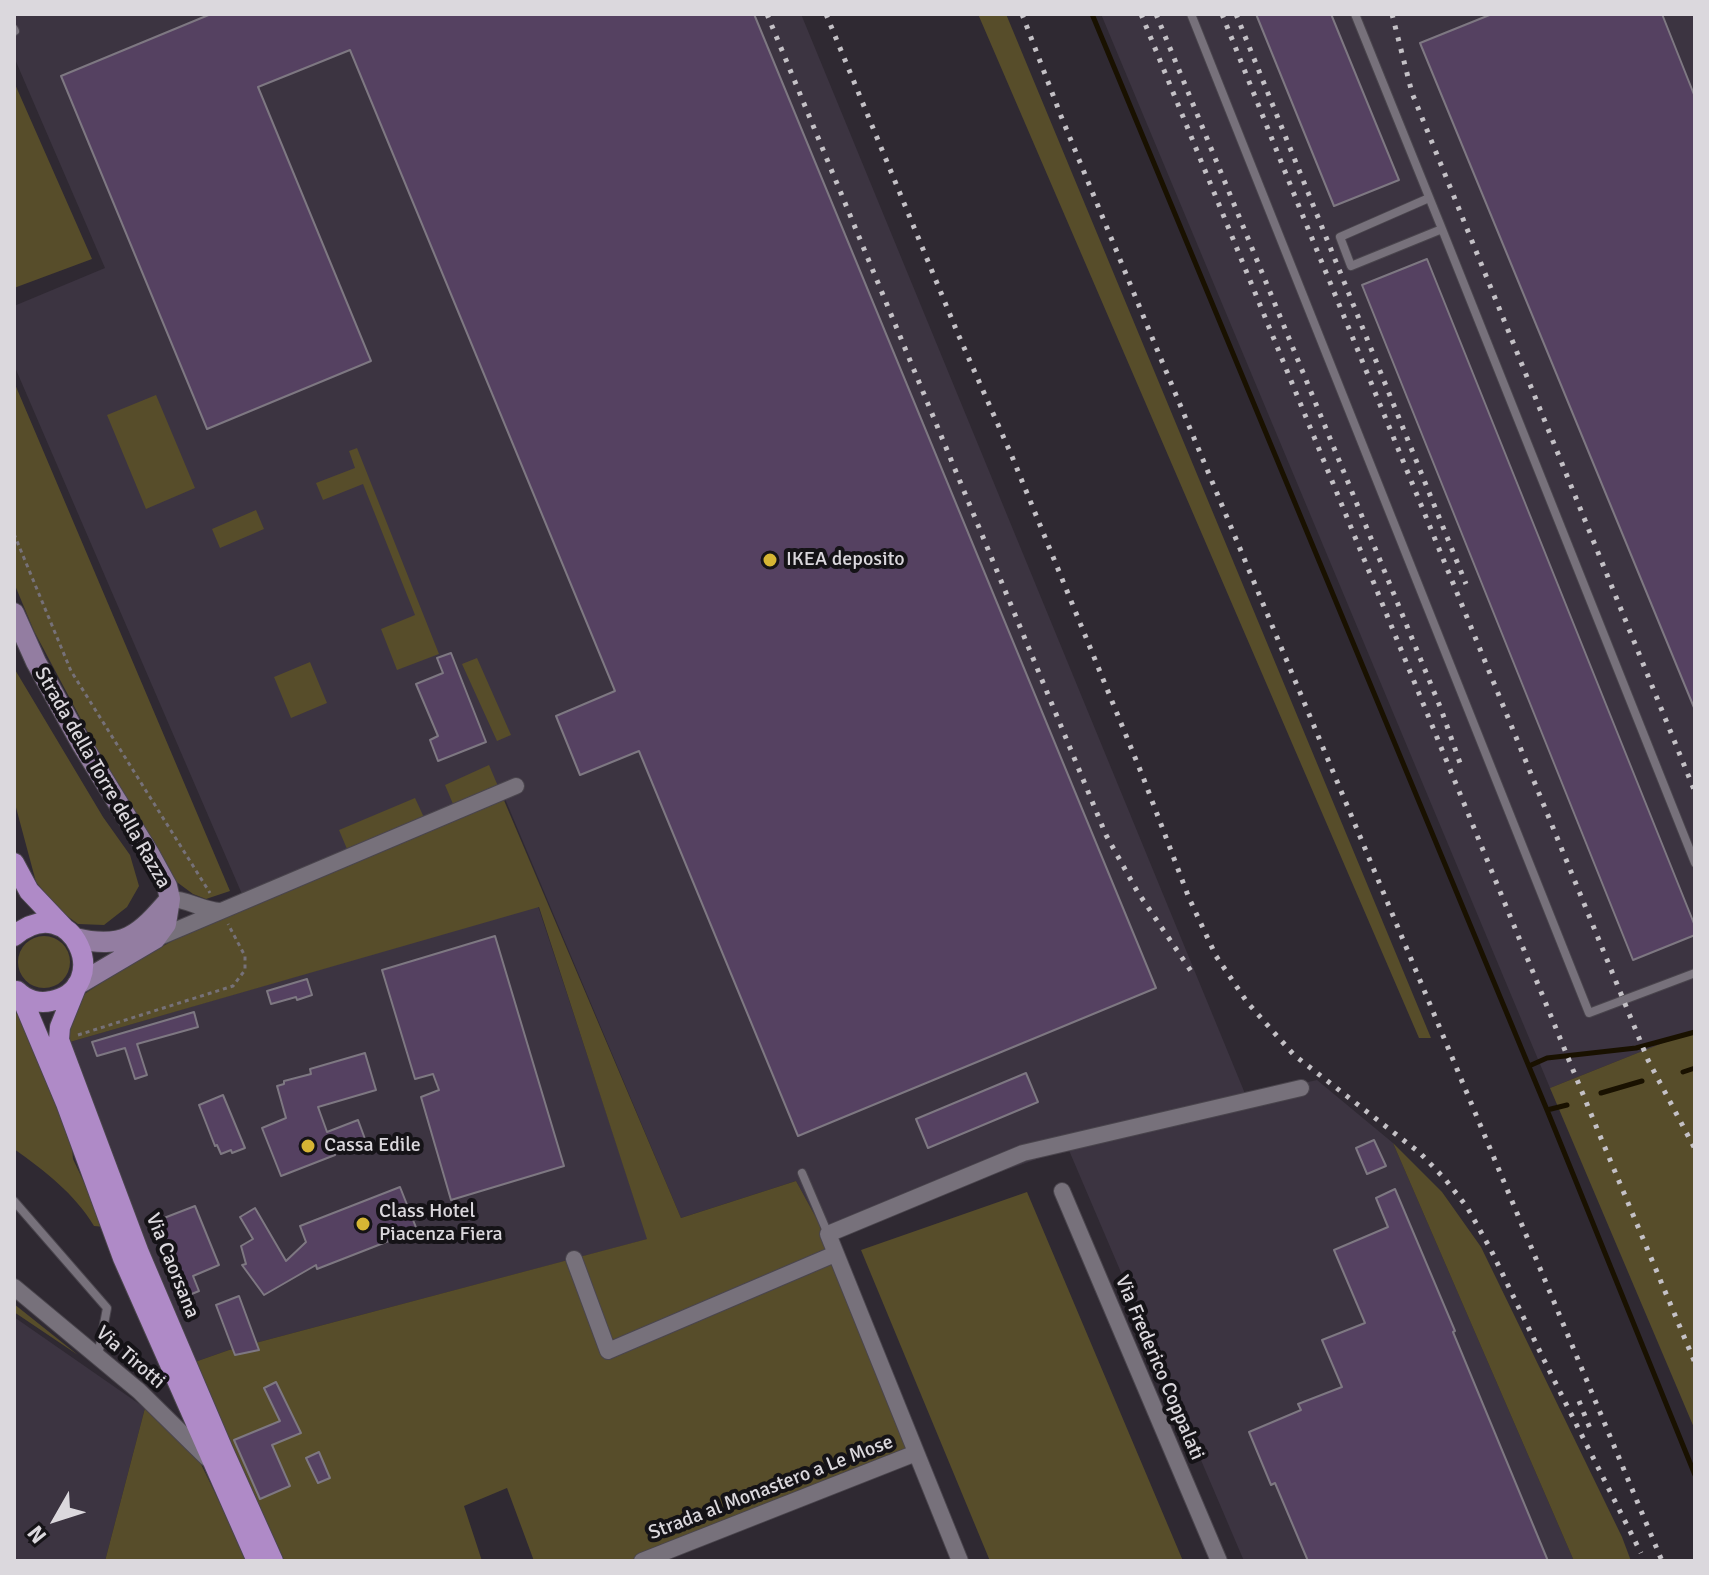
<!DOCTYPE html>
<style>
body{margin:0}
#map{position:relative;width:1709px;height:1575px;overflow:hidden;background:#2f2932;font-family:Signika,sans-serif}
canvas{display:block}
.frame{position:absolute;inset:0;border:16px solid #dbd8dd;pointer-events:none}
.north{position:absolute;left:16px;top:1479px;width:80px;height:80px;-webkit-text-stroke:6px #151317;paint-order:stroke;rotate:231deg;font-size:22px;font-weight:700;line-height:32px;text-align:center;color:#dbd8dd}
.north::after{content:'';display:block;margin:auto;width:28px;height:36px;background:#dbd8dd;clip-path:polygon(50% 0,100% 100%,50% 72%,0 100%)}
</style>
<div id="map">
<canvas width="1709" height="1575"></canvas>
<div class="frame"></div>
<div class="north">N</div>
</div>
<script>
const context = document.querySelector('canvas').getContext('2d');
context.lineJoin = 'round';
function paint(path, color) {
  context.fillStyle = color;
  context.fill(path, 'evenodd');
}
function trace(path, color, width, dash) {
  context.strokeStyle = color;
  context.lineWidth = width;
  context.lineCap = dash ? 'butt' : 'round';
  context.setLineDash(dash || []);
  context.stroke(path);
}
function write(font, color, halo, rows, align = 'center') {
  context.font = font + ' Signika,sans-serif';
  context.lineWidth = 8;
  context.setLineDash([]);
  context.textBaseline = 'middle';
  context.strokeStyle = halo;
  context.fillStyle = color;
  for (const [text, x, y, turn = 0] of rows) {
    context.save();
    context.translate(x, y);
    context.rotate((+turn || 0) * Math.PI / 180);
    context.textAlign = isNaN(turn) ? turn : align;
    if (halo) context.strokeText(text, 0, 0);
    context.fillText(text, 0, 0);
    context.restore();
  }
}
const built = new Path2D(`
 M 14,14 L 801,14 L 1246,1096 L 1317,1080 L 1393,1143 L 1574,1561 L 1244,1561 L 1068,1148 L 825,1234 L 796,1181 L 681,1218 L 503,794 L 245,901 L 14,365 L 14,306 L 105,268 L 14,57 Z
 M 1101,14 L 1695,14 L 1695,1030 L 1550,1088 Z
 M 538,906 L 648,1239 L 229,1350 L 192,1363 L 63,1044 Z
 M 14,1317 L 145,1408 L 105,1561 L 14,1561 Z`);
const green = new Path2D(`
 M 978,14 L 1006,14 L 1431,1038 L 1419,1038 Z
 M 14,82 L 92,259 L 14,288 Z
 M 14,382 L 230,891 L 206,899 L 193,894 L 170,877 L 108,770 L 34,631 L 14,583 Z
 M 156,395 L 195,488 L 146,509 L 107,415 Z
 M 357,448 L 439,654 L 397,670 L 381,629 L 415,615 L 363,484 L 323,500 L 316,483 L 355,468 L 349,451 Z
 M 256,510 L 264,529 L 220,548 L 212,529 Z
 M 477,658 L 511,735 L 497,741 L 462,664 Z
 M 310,662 L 327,703 L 291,718 L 274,677 Z
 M 14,668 L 103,817 L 130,855 L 139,886 L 127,907 L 104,925 L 78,924 L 59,910 L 36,882 L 14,800 Z
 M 489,765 L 681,1218 L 796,1181 L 825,1234 L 915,1447 L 628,1561 L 534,1561 L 507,1488 L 464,1506 L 482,1561 L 277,1561 L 192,1363 L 229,1350 L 647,1239 L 539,907 L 63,1044 L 83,995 L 123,968 L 245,901 L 350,856 L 339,830 L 415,798 L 427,824 L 456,811 L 445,785 Z
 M18 962a26 26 0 1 1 52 0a26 26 0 1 1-52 0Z
 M 14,1012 L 24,1018 L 71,1137 L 73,1159 L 105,1227 L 94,1226 C 75,1194 44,1170 14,1149 Z
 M 1695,1030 L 1695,1430 L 1550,1088 Z
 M 1393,1143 L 1442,1192 L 1481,1247 L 1622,1537 L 1631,1561 L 1574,1561 Z
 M 1027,1192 L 1183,1561 L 990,1561 L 861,1250 Z
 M 14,1304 L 78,1355 L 14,1312 Z
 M 145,1408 L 200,1462 L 248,1561 L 105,1561 Z`);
const stream = new Path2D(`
 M 1092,14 L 1547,1110 L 1695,1475
 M 1529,1066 L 1547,1058 L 1636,1048 L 1695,1032
 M 1683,1072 L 1695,1068
 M 1601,1093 L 1642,1081
 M 1547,1110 L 1567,1105`);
const building = new Path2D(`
 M 211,14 L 754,14 L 1156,988 L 798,1136 L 639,751 L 580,775 L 556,716 L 615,691 L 350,50 L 258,87 L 371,361 L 207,429 L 61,76 Z
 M 1256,14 L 1331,14 L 1399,180 L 1334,206 Z
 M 1492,14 L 1662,14 L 1695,97 L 1695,710 L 1420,43 Z
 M 1427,259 L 1695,926 L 1695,935 L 1633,960 L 1362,285 Z
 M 451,653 L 486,742 L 438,761 L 430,740 L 438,736 L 416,684 L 443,673 L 437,658 Z
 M 495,936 L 564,1166 L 451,1200 L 421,1097 L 439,1090 L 433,1074 L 415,1079 L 382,970 Z
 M 307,979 L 312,995 L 297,1000 L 296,997 L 271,1004 L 267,991 Z
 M 194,1012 L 198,1027 L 137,1044 L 147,1075 L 135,1079 L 125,1048 L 97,1056 L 92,1042 Z
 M 365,1053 L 376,1090 L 318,1107 L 327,1132 L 358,1120 L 365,1139 L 334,1151 L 335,1155 L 281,1176 L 262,1128 L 286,1118 L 277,1086 L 284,1084 L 284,1081 L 311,1074 L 310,1069 Z
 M 1026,1073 L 1038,1102 L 928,1148 L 916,1119 Z
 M 223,1095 L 245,1148 L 232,1153 L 231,1150 L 221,1154 L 217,1145 L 215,1146 L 199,1105 Z
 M 1374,1140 L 1386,1166 L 1367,1174 L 1356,1148 Z
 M 400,1187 L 417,1230 L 317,1269 L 316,1265 L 264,1295 L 242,1265 L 246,1264 L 241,1246 L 253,1239 L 240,1217 L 255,1208 L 286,1261 L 306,1242 L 300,1226 Z
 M 1395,1189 L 1455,1331 L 1453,1332 L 1548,1561 L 1308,1561 L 1275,1483 L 1271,1485 L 1249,1432 L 1301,1410 L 1298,1404 L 1342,1387 L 1322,1340 L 1365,1323 L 1334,1250 L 1388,1227 L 1376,1198 Z
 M 195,1206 L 219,1265 L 193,1276 L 199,1291 L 182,1298 L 151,1223 Z
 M 239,1296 L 259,1350 L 235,1355 L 216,1305 Z
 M 276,1382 L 301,1433 L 272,1445 L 290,1486 L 260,1499 L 234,1440 L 280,1421 L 264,1388 Z
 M 319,1452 L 330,1478 L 318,1483 L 306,1458 Z`);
const path = new Path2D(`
 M 14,534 L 71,671 L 210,893
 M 78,1035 L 233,986 L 245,970 L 245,956 L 228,924`);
const lane = new Path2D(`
 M 1191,14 L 1589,1013 L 1695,973
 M 1355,14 L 1442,229 L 1351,266 L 1340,237 L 1429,198
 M 14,29 L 15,31
 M 1442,229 L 1695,863
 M 802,1173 L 828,1234
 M 14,1201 L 107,1308 L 98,1356`);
const street = new Path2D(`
 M 170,899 C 187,899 202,910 220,911
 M 155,939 L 516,786
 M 1062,1191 L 1219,1561
 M 574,1259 L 608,1351 L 835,1254
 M 14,1287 L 139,1391 L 207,1458
 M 642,1561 L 916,1453
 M 960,1561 L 828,1234 L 1023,1153 L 1301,1088`);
const secondary = new Path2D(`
 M 14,613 L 36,662 L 81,743 L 150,855 L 167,886 L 170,899 L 166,924 L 155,939 L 77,985
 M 75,938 C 124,950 139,935 170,899`);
const primary = new Path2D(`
 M 14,863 L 29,891 L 65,929
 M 14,936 C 73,887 115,989 51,1001 C 39,1004 26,1000 17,991
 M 77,985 L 60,1027 L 59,1040 L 139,1253 L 223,1450 L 273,1561
 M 21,996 L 66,1103 L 123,1258 L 257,1561`);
const rail = new Path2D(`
 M 767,14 L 1106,835 L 1137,891 L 1193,974
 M 826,14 L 958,334 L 1011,454 L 1143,777 L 1189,898 L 1216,956 L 1247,1002 L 1294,1055 L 1420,1153 L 1445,1179 L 1467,1207 L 1491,1250 L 1544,1360 L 1641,1553
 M 1022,14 L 1061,116 L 1156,347 L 1662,1561
 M 1141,14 L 1598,1131 L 1695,1363
 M 1156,14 L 1441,709 L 1460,763
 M 1222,14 L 1298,204 L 1648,1060 L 1695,1149
 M 1236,14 L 1466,584
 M 1392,14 L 1412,93 L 1695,792
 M 1579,1401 L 1591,1431`);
const markers = [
 [770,560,8,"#d6b534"],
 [308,1146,8,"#d6b534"],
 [363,1224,8,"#d6b534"]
];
const poiNames = [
 ["IKEA deposito",786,560],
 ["Cassa Edile",324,1146],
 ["Class Hotel",379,1212],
 ["Piacenza Fiera",379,1235]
];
const streetNames = [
 ["Strada della Torre della Razza",102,778,60],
 ["Via Caorsana",172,1266,68],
 ["Via Tirotti",130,1358,41],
 ["Via Frederico Coppalati",1159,1368,67],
 ["Strada al Monastero a Le Mose",771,1488,-21]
];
paint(built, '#3c3441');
paint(green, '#574d2a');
trace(stream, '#191100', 5);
paint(building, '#554161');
trace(building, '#7e7882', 2);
trace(lane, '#4a454d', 10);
trace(street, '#4a454d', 18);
trace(secondary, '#4a454d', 22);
trace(primary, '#4a454d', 22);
trace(path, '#767178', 3, [4, 4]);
trace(lane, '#77717b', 8);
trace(street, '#77717b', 16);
trace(secondary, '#937da1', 20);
trace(primary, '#af8ac7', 20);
trace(rail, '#c4c1c6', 5, [4, 8]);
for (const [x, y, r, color] of markers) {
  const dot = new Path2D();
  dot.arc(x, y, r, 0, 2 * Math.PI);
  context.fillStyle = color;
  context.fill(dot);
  trace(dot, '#151317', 3);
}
write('20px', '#dbd8dd', '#151317', poiNames, 'left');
write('20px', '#dbd8dd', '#151317', streetNames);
</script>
